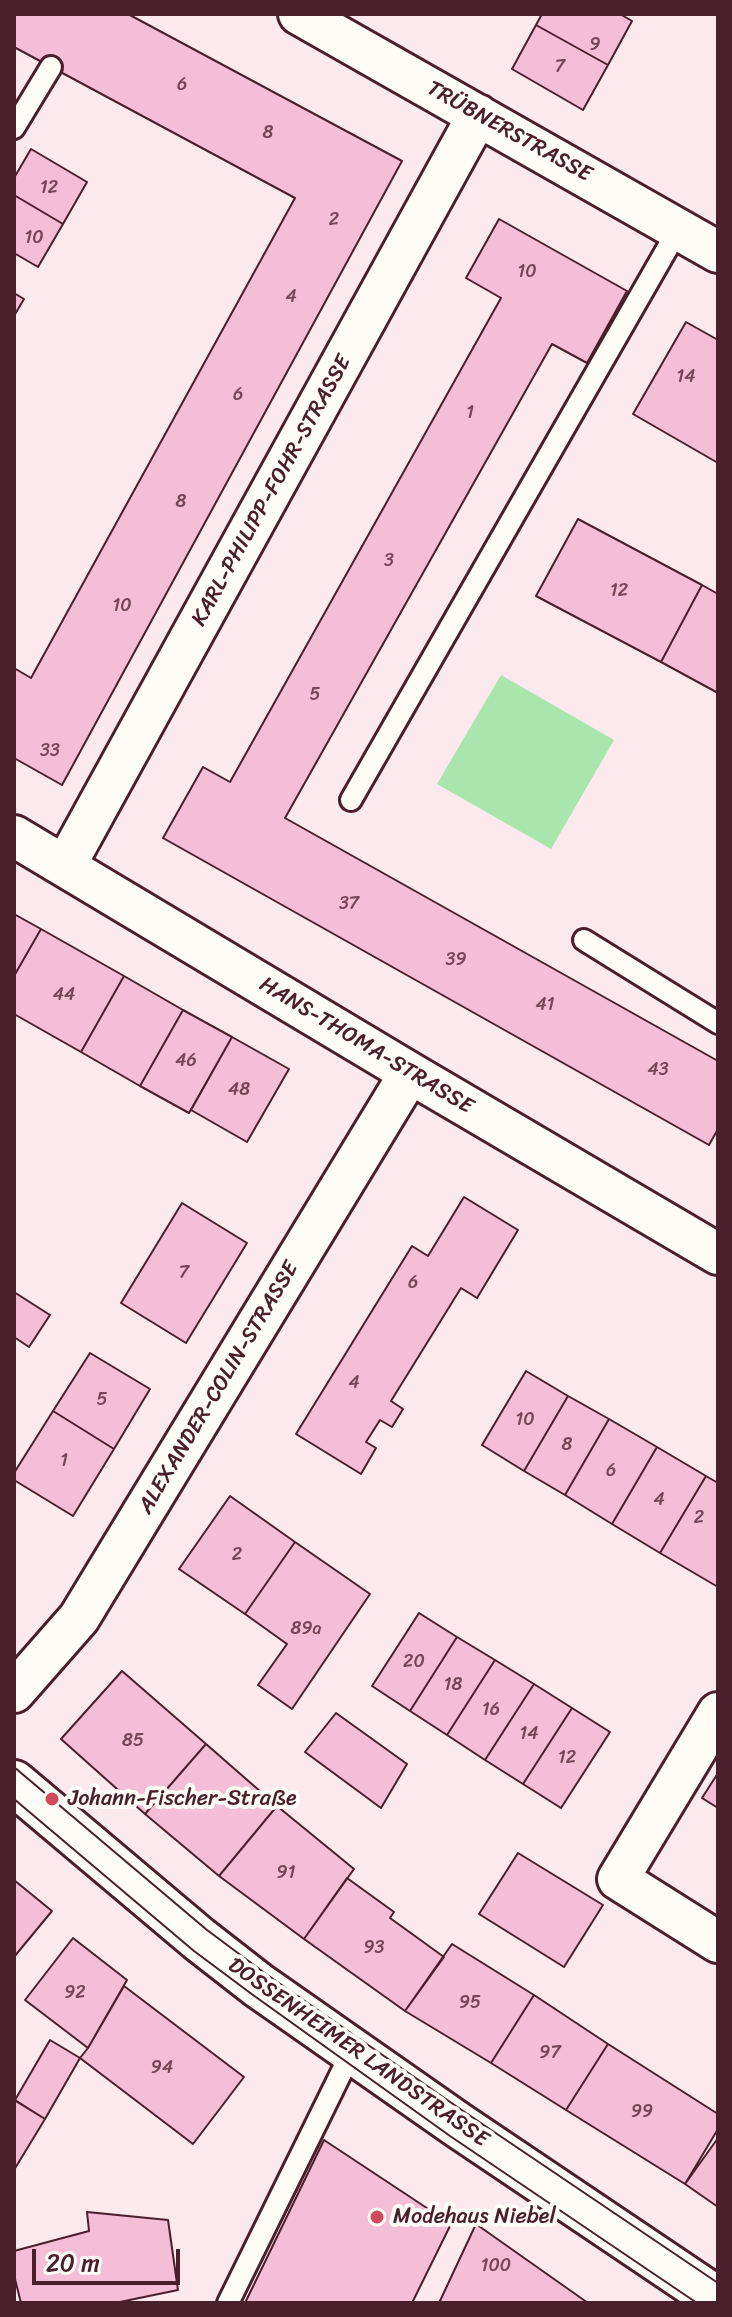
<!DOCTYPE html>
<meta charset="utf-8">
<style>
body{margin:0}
#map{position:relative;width:732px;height:2317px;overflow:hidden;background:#fbe9ed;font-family:Sriracha,sans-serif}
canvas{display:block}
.frame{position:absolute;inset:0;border:16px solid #4a1f2b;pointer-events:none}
.scale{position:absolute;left:32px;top:2249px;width:148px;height:36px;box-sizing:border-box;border:4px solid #4a1f2b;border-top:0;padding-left:10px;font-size:24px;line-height:28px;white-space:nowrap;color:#4a1f2b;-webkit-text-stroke:6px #fdfcf7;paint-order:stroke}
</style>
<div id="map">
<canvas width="732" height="2317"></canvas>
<div class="frame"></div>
<div class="scale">20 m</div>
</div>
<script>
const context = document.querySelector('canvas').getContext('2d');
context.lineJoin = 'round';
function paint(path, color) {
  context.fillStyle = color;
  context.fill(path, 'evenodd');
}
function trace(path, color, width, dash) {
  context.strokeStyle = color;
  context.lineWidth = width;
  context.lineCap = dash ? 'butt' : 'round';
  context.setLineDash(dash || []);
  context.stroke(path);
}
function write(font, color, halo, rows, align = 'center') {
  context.font = font + ' Sriracha,sans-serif';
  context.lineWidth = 8;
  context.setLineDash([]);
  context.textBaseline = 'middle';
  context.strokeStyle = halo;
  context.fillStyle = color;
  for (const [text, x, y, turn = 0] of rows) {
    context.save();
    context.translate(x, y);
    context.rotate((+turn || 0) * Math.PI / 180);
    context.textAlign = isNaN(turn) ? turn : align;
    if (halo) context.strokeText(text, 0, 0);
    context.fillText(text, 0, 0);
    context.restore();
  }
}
const green = new Path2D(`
 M 501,675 L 614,740 L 551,849 L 437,784 Z`);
const building = new Path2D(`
 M 14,14 L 128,14 L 402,161 L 62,785 L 14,758 L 14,668 L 31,678 L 295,198 L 14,47 Z
 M 542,14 L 620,14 L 632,21 L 608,65 L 536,25 Z
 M 536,25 L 608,65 L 583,110 L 512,69 Z
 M 31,149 L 87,182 L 63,224 L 14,195 L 14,178 Z
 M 14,195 L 63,224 L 38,267 L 14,253 Z
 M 499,219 L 627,291 L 587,363 L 552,344 L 285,818 L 718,1061 L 718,1129 L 709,1145 L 163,838 L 203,767 L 230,782 L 501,298 L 466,278 Z
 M 14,293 L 24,299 L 14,316 Z
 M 686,322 L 718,340 L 718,463 L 633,414 Z
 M 578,519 L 702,585 L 661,662 L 536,596 Z
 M 702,585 L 718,594 L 718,693 L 661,662 Z
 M 14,914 L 41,929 L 14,976 Z
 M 41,929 L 124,976 L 81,1052 L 14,1014 L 14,976 Z
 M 124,976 L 183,1010 L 140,1086 L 81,1052 Z
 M 183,1010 L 232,1037 L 189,1113 L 140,1086 Z
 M 232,1037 L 289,1069 L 247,1142 L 191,1110 Z
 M 464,1197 L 518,1230 L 477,1298 L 461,1288 L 391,1401 L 403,1409 L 392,1427 L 380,1420 L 366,1442 L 376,1448 L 361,1474 L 296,1434 L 412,1246 L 428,1256 Z
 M 182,1203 L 247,1243 L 186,1343 L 121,1303 Z
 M 14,1292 L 50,1315 L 29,1347 L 14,1337 Z
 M 90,1353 L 150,1389 L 114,1449 L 53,1411 Z
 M 526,1371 L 568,1396 L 524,1471 L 482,1445 Z
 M 568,1396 L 609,1419 L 565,1495 L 524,1471 Z
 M 53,1411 L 114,1449 L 73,1516 L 14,1480 L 14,1473 Z
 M 609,1419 L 657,1447 L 612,1524 L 565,1495 Z
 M 657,1447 L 706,1476 L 660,1553 L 612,1524 Z
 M 706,1476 L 718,1483 L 718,1587 L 660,1553 Z
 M 230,1496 L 295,1542 L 245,1614 L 179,1569 Z
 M 295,1542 L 370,1594 L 292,1709 L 258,1685 L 287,1644 L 245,1614 Z
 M 419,1613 L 457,1637 L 410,1711 L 372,1686 Z
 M 457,1637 L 495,1660 L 447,1735 L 410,1711 Z
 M 495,1660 L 534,1684 L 485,1760 L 447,1735 Z
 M 122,1671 L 206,1744 L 145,1814 L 61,1739 Z
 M 534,1684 L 572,1708 L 523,1784 L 485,1760 Z
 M 572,1708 L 610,1732 L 561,1808 L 523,1784 Z
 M 336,1713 L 407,1764 L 381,1808 L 305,1752 Z
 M 206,1744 L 277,1806 L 219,1876 L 145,1814 Z
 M 718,1773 L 718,1808 L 702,1798 Z
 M 277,1806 L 354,1869 L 304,1939 L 219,1876 Z
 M 518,1853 L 603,1905 L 564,1967 L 479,1914 Z
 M 347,1878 L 394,1912 L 390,1918 L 444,1957 L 405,2011 L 304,1939 Z
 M 14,1880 L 52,1911 L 14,1957 Z
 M 73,1938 L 127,1980 L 88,2048 L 25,2000 Z
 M 452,1944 L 534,1995 L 491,2063 L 405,2011 Z
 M 124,1986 L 244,2077 L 193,2144 L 80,2058 L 88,2048 Z
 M 534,1995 L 608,2044 L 566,2110 L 491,2063 Z
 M 50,2040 L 80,2058 L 45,2119 L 15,2100 Z
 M 608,2044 L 718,2114 L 718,2129 L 685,2184 L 566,2110 Z
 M 14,2100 L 45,2119 L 14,2170 Z
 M 718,2138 L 718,2207 L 685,2184 Z
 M 324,2140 L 451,2224 L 412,2303 L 245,2303 Z
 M 87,2212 L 168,2220 L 178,2290 L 115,2303 L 21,2303 L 14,2275 L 14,2251 L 89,2231 Z
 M 476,2224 L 588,2303 L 439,2303 Z`);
const lane = new Path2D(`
 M 14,128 L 51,67
 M 351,800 L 679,228
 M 584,940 L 718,1023
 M 228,2303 L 352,2051`);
const street = new Path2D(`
 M 299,14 L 718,252
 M 14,836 L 410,1073 L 718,1254
 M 65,866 L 478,115
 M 14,1692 L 79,1618 L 410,1073
 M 718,1713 L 618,1879 L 718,1942`);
const primary = new Path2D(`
 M 14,1783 L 199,1939 L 258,1985 L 458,2125 L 718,2300`);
const tram = new Path2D(`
 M 14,1767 L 207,1930 L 266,1974 L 466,2113 L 718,2283
 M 14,1799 L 194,1951 L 253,1995 L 450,2136 L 697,2303`);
const markers = [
 [52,1799,8,"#d1495b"],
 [377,2217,8,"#d1495b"]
];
const numberNames = [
 ["9",595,45],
 ["7",560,67],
 ["6",182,85],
 ["8",268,133],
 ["12",49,188],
 ["2",334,220],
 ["10",34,238],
 ["10",527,272],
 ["4",291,297],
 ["14",686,377],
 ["6",238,395],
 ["1",470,413],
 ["8",181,502],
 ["3",389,561],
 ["12",619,591],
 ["10",122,606],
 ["5",315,695],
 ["33",50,751],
 ["37",349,904],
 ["39",456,960],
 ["44",64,995],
 ["41",545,1005],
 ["46",186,1061],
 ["43",658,1070],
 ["48",239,1090],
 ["7",184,1273],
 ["6",413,1283],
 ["4",354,1383],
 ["5",102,1400],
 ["10",525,1420],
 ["8",567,1445],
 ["1",64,1461],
 ["6",611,1471],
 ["4",659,1500],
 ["2",699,1518],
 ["2",237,1555],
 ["89a",306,1629],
 ["20",414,1662],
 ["18",453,1685],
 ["16",491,1710],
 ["14",529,1734],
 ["85",133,1741],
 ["12",567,1758],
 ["91",286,1873],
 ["93",374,1948],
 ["92",75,1993],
 ["95",470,2003],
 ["97",550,2053],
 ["94",162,2068],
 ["99",642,2112],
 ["100",496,2266]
];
const streetNames = [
 ["TRÜBNERSTRASSE",509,132,29],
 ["KARL-PHILIPP-FOHR-STRASSE",272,491,-61],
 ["HANS-THOMA-STRASSE",366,1046,31],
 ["ALEXANDER-COLIN-STRASSE",219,1388,-59],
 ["DOSSENHEIMER LANDSTRASSE",358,2053,35]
];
const poiNames = [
 ["Johann-Fischer-Straße",68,1799],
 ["Modehaus Niebel",393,2217]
];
paint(green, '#a8e6ad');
paint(building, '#f5bed7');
trace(building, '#4a1f2b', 2);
trace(lane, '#4a1f2b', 26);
trace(street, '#4a1f2b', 46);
trace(primary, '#4a1f2b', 50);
trace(lane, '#fdfcf7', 20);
trace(street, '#fdfcf7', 40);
trace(primary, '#fdfcf7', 44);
trace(tram, '#4a1f2b', 2);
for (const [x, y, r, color] of markers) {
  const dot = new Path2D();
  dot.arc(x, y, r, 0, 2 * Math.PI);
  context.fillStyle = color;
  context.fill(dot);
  trace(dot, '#fdfcf7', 3);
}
write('18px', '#754756', null, numberNames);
write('22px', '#4a1f2b', '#fdfcf7', streetNames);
write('22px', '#4a1f2b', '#fdfcf7', poiNames, 'left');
</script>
